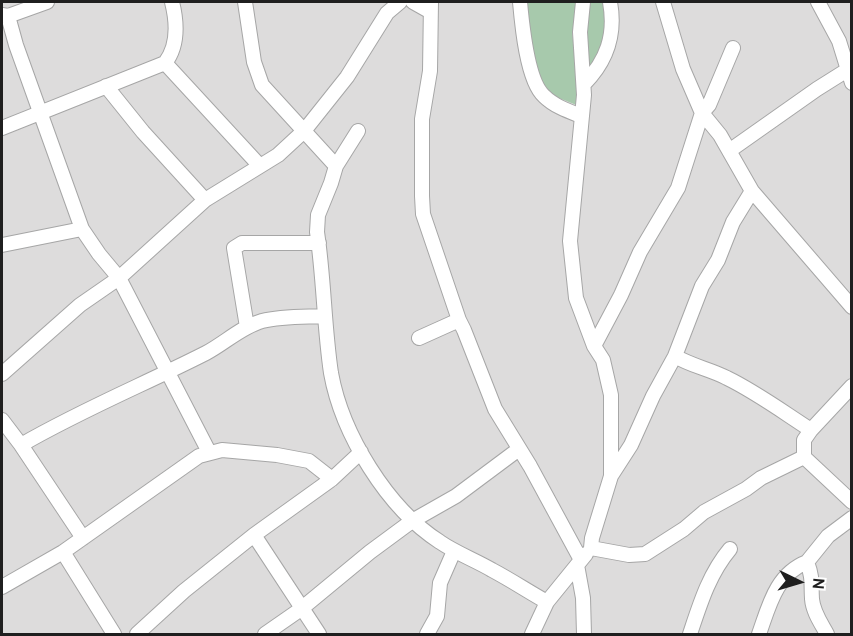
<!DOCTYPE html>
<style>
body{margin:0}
#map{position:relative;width:853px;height:636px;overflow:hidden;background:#f0ece6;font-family:Overpass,sans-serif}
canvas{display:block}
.frame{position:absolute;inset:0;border:3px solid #1f1f1f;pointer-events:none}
.north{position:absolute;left:769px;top:552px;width:60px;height:60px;-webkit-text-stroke:4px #fff;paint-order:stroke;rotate:95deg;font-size:16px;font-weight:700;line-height:24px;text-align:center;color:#1f1f1f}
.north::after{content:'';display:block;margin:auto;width:21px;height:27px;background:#1f1f1f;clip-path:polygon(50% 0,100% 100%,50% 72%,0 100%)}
</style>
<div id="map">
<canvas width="853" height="636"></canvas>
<div class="frame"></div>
<div class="north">N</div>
</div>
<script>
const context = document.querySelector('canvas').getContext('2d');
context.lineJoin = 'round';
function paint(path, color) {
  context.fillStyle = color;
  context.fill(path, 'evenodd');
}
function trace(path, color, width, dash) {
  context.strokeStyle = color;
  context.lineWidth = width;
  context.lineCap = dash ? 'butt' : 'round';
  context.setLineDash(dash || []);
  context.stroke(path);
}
const residential = new Path2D(`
 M 2,2 L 851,2 L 851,634 L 2,634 Z`);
const cemetery = new Path2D(`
 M 526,2 L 578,2 L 577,18 L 572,33 L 579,87 L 576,105 C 568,101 557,98 550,93 C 531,79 529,24 526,2 Z
 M 589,2 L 606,2 L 606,43 L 590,71 C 582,47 584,26 589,2 Z`);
const street = new Path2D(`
 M 245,2 L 254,62 L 262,85 L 336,166
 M 413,2 L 429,11
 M 431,2 L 430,71 L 422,119 L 422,196 L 423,214 L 459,320 L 464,330 L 495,409 L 530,466 L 581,560
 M 520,2 C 522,24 527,81 544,96 C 554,106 568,111 581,116
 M 583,2 L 580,32 L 584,95 L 570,241 L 576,298 L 594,346 L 603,360 L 611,395 L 611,476 L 592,538 L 591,548 L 629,555 L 645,554 L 684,529 L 704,512 L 746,489 L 761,478 L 804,457
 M 663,2 L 683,69 L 702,113 L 720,135 L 752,191 L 852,307
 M 818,2 L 839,41 L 852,83
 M 2,15 L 8,16 L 47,2
 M 8,16 L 16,45 L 82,229 L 99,254 L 119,278 L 209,452
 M 165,63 L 260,166
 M 584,84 C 607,61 616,35 610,2
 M 106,86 L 143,132 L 205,200
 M 2,128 L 165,63 C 179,45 177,22 172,2
 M 358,131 L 336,166 L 331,183 L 318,215 L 317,232 C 324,279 324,326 331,373 C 342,434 387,508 440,542 C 456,553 475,560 492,570 C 511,580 529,592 547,602
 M 729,151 L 817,89 L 852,67
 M 2,245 L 82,229
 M 247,327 L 234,248 L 242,243 L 319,243
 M 419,338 L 459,320
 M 594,346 L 621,295 L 640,252 L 678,188 L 702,113 L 709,105 L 733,48
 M 675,356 C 691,366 710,369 727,378 C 756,392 783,412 811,430
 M 2,374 L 80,305 L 119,278 L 205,200 L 278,155 L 304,131 L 347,77 L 387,13 L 400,2
 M 852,386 L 811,430 L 804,440 L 804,457 L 852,502
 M 2,420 L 21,445 L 83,538
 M 21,445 C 81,410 145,384 206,353 C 225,343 241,327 262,321 C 282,316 305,317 325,316
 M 611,476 L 631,445 L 653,396 L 675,356 L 702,286 L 718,260 L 733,222 L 752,191
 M 254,535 L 319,634
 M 63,552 L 114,634
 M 577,565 L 583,598 L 584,634
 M 2,587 L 63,552 L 199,456 L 222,450 L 277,455 L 309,461 L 332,479
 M 137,634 L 184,591 L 254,535 L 332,479 L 361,452
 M 265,634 L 301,609 L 370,552 L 412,521 L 456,496 L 519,449
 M 427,634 L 437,616 L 440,583 L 454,551
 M 532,634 L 547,602 L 586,554
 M 690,634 C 700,604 709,574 730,549
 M 759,634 C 769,606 776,574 807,562
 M 827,634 C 821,623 813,612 812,599 C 811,583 813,578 807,562 L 828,536 L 852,518`);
paint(residential, '#dddcdc');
paint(cemetery, '#a7c9ac');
trace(street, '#a6a6a6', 16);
trace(street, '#fff', 14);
</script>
